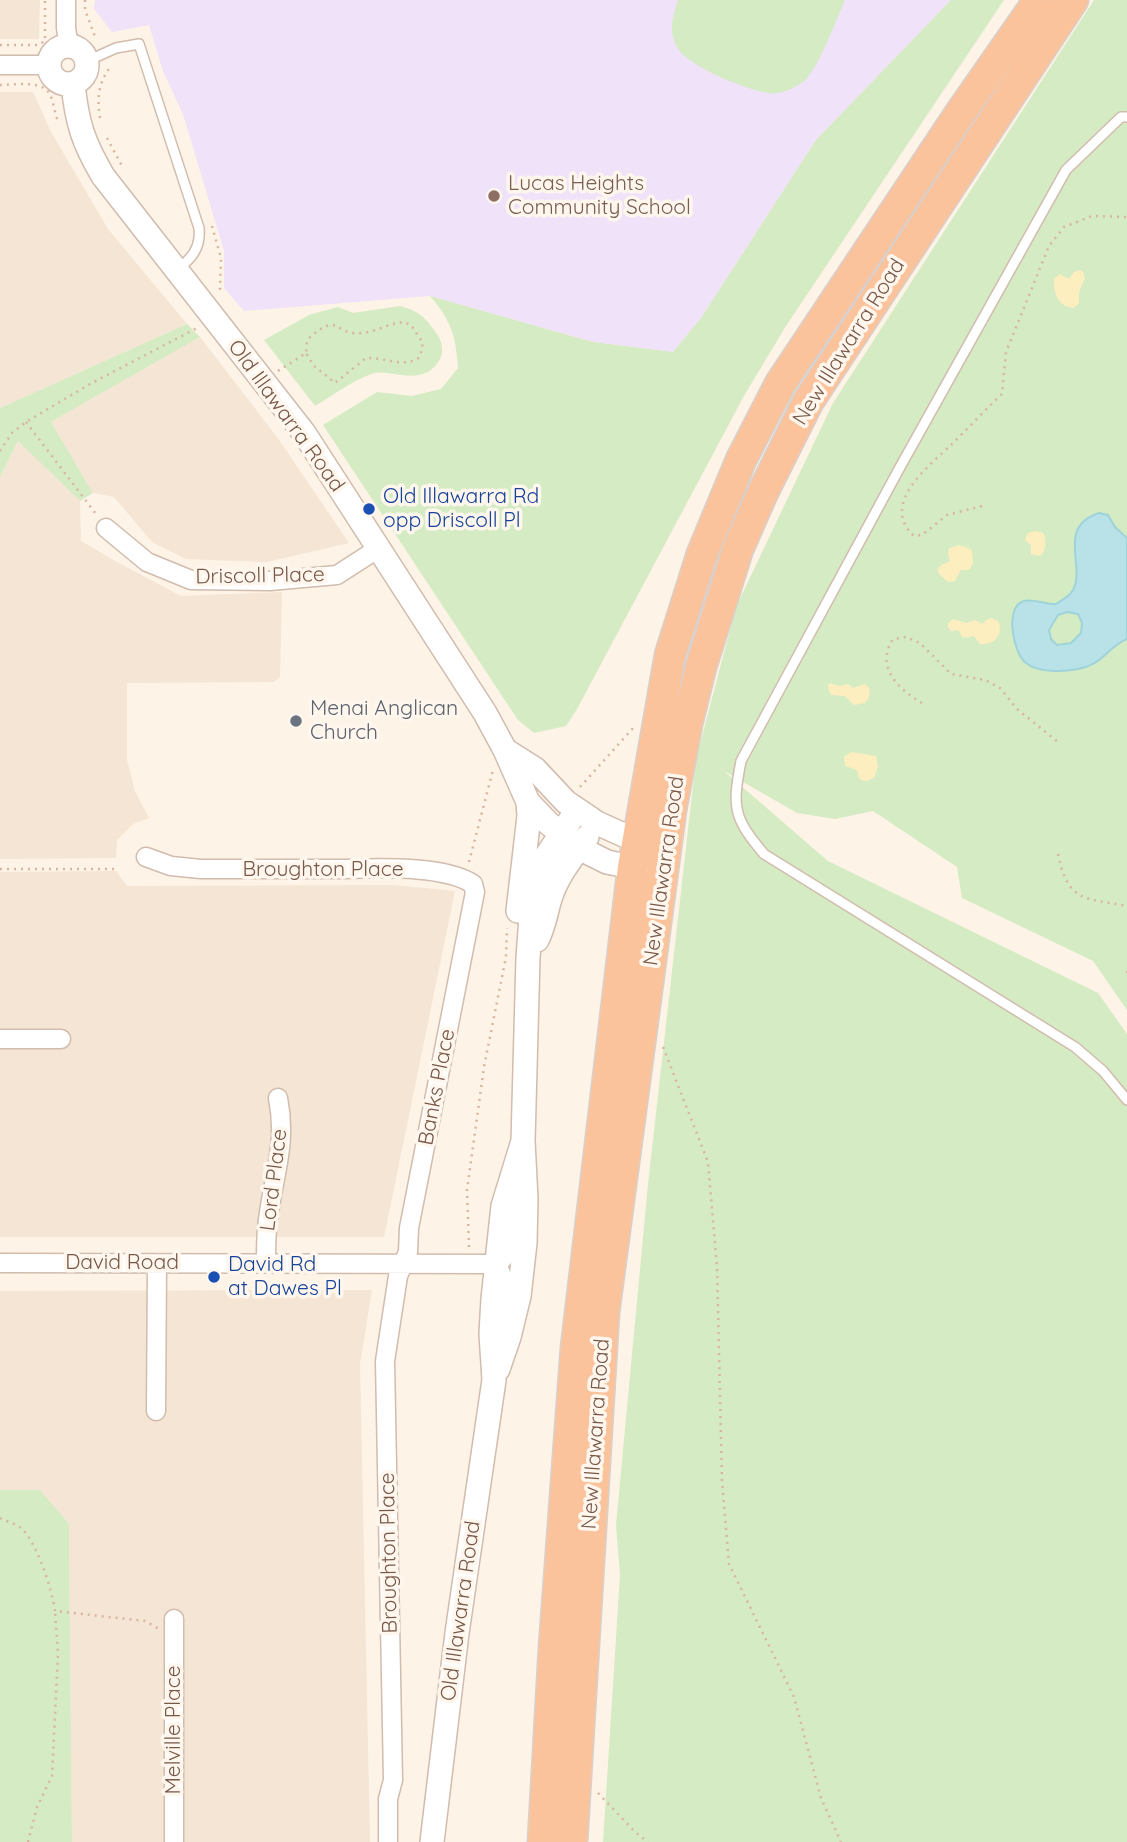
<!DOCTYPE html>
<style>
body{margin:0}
canvas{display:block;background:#fdf3e6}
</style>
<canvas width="1127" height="1842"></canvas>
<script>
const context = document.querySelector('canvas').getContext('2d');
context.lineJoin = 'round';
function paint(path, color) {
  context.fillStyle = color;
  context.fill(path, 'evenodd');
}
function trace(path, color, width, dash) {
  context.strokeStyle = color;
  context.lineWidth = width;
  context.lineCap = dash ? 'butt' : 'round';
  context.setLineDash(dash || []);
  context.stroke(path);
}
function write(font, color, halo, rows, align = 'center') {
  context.font = font + ' Quicksand,sans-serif';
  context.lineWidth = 7;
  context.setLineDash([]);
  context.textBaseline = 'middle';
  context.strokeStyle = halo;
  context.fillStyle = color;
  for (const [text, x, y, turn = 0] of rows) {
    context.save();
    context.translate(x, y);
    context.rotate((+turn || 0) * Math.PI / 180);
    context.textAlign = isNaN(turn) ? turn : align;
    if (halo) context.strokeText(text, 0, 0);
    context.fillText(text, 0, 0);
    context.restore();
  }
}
const residential = new Path2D(`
 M 0,0 L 40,0 L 39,39 L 0,39 Z
 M 0,92 L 33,92 L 51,132 L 108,229 L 187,324 L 0,408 Z
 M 200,337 L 277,437 L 349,543 L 267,562 L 186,559 L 152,542 L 114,497 L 93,493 L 51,422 Z
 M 18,441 L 80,501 L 81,541 L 117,562 L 181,596 L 282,592 L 280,677 L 274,682 L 127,683 L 127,760 L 135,791 L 149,818 L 133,824 L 117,840 L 116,858 L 0,859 L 0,477 Z
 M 116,871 L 127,886 L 393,885 L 455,891 L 384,1237 L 0,1237 L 0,872 Z
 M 372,1290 L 360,1364 L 370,1842 L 72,1842 L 69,1524 L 40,1490 L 0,1490 L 0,1291 Z`);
const education = new Path2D(`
 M 95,0 L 951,0 L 816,140 L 701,318 L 673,352 L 593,342 L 430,296 L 244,311 L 224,288 L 224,251 L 183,114 L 163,71 L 149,25 L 112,32 L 94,9 Z`);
const green = new Path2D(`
 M 678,0 L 845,0 C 837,18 817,72 803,82 C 793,89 779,95 768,93 C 745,89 688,67 677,47 C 668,31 673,16 678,0 Z
 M 951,0 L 1004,0 L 786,326 L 745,394 L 577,709 L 566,726 L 534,733 L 518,720 L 323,425 L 377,392 L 412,396 L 441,389 L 458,368 C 456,336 451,320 430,296 L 593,342 L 673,352 L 701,318 L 816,140 Z
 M 1094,0 L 1127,0 L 1127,1010 L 1093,961 L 962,898 L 957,867 L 873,811 L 835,819 L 797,813 L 724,771 L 828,861 L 1098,993 L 1127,1034 L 1127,1842 L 603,1842 L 620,1575 L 616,1525 L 648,1184 L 696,759 L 736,607 L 833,403 Z
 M 400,306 C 419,311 426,318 437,334 C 442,341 444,351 440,359 C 423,390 389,367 371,374 C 352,381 332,396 315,406 L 264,340 L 309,315 L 338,307 L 353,313 Z
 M 187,324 L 200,337 L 51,422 L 93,493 L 80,501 L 18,441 L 0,477 L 0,408 Z
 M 0,1490 L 40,1490 L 69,1524 L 72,1842 L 0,1842 Z`);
const sand = new Path2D(`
 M 1079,270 L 1083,272 L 1085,278 L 1079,292 L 1079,303 L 1074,308 C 1059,307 1053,294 1054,279 L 1060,274 L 1069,279 L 1074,272 Z
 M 1035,531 L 1043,533 C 1047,538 1046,552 1040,556 L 1031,554 L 1031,545 L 1025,540 L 1028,533 Z
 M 960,545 L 972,550 L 973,564 L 969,570 L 961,570 L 955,581 L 948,582 L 939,574 L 938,569 L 941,565 L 950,561 L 948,554 L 949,548 Z
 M 992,618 L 999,622 C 1003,636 994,645 980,644 L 974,636 L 963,638 L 958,630 L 951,631 L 948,627 L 948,623 L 953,619 L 967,623 L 975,620 L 982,624 L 986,620 Z
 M 829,683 L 840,686 L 848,684 L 853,688 L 865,684 C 872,689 871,697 865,703 L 854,705 L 845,696 L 831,695 L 828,688 Z
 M 851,752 L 876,756 L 878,766 L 875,777 C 869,781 864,783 859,778 L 857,770 L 845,766 L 844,757 Z`);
const water = new Path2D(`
 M 1099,513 L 1108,515 L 1115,527 L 1127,538 L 1127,639 C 1106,648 1104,664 1078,669 C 1064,672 1038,673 1026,663 C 1013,653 1004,606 1024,601 C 1034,598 1046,605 1056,604 C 1062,600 1070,596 1073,590 C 1086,566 1056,527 1099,513 ZM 1067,612 L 1078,614 L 1082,623 L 1081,633 L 1071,643 L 1057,645 L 1051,639 L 1049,630 L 1058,615 Z`);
const path = new Path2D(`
 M 85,0 L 85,10 L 96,39
 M 0,45 L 38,45 L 45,41 L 45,0
 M 0,85 C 13,85 42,80 49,93 C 54,101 54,112 58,121
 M 100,118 C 97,100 98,84 109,69
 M 107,138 L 122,166
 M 212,226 L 221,258 L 220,291
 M 278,371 L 306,353 L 307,340 C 341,309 333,336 361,333 C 376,332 389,323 404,322 L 411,325 L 423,343 L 420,357 C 404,369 385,357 366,358 L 335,383 L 313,365 L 306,353
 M 26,422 L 96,514
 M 0,451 L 12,433 L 26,422 L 90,384 L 199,327
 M 982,506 L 947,515 L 922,535 L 914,536 C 879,504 929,466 952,444 C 969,427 985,410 1002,394 L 1006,352 L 1049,246 L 1064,227 L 1092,216 L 1127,217
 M 922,703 C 898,689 875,667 893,639 L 906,637 L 920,643 L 951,674 L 985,680 L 1000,688 L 1017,709 L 1058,742
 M 580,787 L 634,727
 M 1058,854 C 1068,903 1085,898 1127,906
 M 469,862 L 493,770
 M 0,869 L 118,869
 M 1127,971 L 1127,975
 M 663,1047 L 708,1162 L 717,1267 L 722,1480 L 729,1564 L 794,1697 L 821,1798 L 841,1842
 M 469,1247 L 467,1190 L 484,1067 L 506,957 L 507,928
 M 0,1518 C 6,1521 16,1524 21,1528 C 37,1542 52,1590 55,1611 L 145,1621 L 159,1629
 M 598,1793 L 635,1832 L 648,1842
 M 28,1842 L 37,1807 L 52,1776 L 58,1655 L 55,1611`);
const service = new Path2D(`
 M 87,61 L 116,48 L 139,44 L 199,228 C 201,248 192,258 177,270
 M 1127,117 L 1121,117 L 1066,170 L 899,469 L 741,761 C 732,808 733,817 764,854 L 1075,1047 L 1103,1071 L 1127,1100`);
const minor = new Path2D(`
 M 66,0 L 66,28 L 69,46
 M 0,65 L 49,65
 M 106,528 L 147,562 L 191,580 L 270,581 L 337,575 L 379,548
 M 146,857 L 171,866 L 201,869 C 244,869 287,869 330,869 C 368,869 441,863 473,884 L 475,892 L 409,1228 L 408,1252 L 398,1276 L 385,1361 L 393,1780 L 388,1799 L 388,1842
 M 0,1039 L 61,1039
 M 0,1263 L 497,1264 C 520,1246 508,1230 521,1208
 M 266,1263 C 266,1252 266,1240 267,1229 C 271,1181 288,1148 278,1098
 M 497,1264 C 506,1283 508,1296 505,1317
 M 156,1411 L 157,1264
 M 174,1842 L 174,1619`);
const tertiary = new Path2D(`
 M49 65a19 19 0 1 1 38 0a19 19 0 1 1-38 0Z
 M 73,84 C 77,123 83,142 103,176 L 304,433 L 485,713 L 505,750 L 528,802 L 548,823 L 579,848 L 607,862 L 647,870
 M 505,750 L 535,769 L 566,802 L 597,823 L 637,841 L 650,844
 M 518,911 L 529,816 L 528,802
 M 537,940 C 545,925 546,909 552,893 C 560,872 574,855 587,837
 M 498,1369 L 509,1337 L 519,1296 L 525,1243 L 526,1199 L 523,1141 L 528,958 L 532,903 L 545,858 L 577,810
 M 432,1842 L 457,1633 L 494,1380 L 491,1334 L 493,1299 L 503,1206 L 523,1141`);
const trunk = new Path2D(`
 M 543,1842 L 554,1648 L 576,1348 L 633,867 L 670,655 L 702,554 L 741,460 L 780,384 L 961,112 L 1039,0
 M 572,1842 L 604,1312 L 671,810 L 687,724 L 701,667 L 738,549 L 763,492 L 808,402 L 1073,0`);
const markers = [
 [494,196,7,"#8d6e63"],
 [369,509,7,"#1a4fb4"],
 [296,721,7,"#6b7280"],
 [214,1277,7,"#1a4fb4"]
];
const educationNames = [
 ["Lucas Heights",508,184],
 ["Community School",508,208]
];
const streetNames = [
 ["New Illawarra Road",849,342,-58],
 ["Old Illawarra Road",286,416,54],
 ["Driscoll Place",260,576,-1],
 ["Broughton Place",323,870],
 ["New Illawarra Road",664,871,-82],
 ["Banks Place",437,1087,-79],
 ["Lord Place",274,1180,-83],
 ["David Road",122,1263],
 ["New Illawarra Road",596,1434,-86],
 ["Broughton Place",389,1553,-91],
 ["Old Illawarra Road",461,1611,-82],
 ["Melville Place",174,1730,-90]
];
const transitNames = [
 ["Old Illawarra Rd",383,497],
 ["opp Driscoll Pl",383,521],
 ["David Rd",228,1265],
 ["at Dawes Pl",228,1289]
];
const worshipNames = [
 ["Menai Anglican",310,709],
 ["Church",310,733]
];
paint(residential, '#f5e5d4');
paint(education, '#f0e2f9');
paint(green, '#d5ebc3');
paint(sand, '#fdeec0');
paint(water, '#b9e2e8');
trace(water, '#9fd3da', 2);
trace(service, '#d1bcae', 12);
trace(minor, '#d1bcae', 21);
trace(tertiary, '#d1bcae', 26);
trace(trunk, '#d9d0cc', 33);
trace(path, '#d9b49f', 2.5, [2, 5]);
trace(service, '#fff', 9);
trace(minor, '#fff', 18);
trace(tertiary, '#fff', 23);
trace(trunk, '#fbc39c', 30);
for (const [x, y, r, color] of markers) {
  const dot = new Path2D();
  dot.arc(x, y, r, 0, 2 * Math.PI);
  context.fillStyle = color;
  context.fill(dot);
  trace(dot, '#fff7ed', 2.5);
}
write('21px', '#785e54', '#fff7ed', educationNames, 'left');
write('21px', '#775849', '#fff7ed', streetNames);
write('21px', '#164399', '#fff7ed', transitNames, 'left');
write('21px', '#5b616d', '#fff7ed', worshipNames, 'left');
</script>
